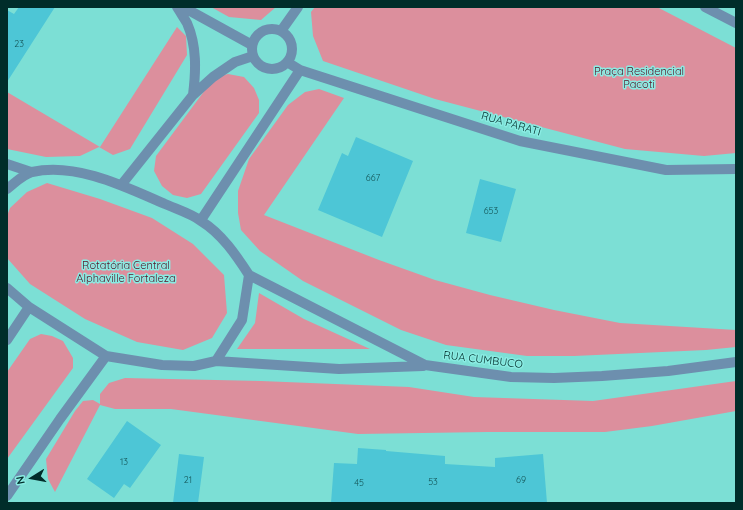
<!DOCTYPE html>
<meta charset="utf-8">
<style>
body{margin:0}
#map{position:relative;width:743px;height:510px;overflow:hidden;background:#7cdfd5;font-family:Quicksand,sans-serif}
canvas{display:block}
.frame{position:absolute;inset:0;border:8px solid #002d2a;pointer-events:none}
.north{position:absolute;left:12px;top:458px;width:40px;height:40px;-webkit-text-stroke:3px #8aece3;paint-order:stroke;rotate:259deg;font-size:11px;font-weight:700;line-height:16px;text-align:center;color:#002d2a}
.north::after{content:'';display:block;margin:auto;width:14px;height:18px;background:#002d2a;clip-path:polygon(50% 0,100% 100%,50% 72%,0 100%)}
</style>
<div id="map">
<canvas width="743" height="510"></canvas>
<div class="frame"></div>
<div class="north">N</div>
</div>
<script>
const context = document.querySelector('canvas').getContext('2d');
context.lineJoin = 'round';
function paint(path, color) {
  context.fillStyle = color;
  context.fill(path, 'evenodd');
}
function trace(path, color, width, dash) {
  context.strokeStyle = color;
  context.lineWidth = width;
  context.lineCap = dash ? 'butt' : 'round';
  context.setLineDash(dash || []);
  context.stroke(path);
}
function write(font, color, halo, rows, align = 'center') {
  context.font = font + ' Quicksand,sans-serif';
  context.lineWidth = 3;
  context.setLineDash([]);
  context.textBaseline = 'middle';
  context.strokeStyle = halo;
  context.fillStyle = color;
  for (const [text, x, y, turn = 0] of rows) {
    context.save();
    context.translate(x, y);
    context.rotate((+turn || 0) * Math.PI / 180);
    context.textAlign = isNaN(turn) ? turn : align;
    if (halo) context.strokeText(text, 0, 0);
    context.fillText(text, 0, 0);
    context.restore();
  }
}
const green = new Path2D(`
 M 211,7 L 276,7 L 261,20 L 229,17 Z
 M 315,7 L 657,7 L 736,48 L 736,153 L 704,156 L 625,149 L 435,99 L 323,61 L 313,36 L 311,12 Z
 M 177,27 L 186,36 L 187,55 L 130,149 L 113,155 L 99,147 L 80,156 L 46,157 L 7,149 L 7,92 L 100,147 Z
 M 228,74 L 244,77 L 254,88 L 259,100 L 259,113 L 201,194 L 187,198 L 173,195 L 162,186 L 154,171 L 156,156 L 214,78 Z
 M 319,89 L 344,98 L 264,215 L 379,260 L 435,280 L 490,295 L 554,310 L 620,323 L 736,330 L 736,347 L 706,350 L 574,356 L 527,356 L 446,345 L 401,330 L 303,281 L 260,251 L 241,230 L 238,213 L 238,191 L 249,159 L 288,105 L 305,92 Z
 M 47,183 L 100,199 L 152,218 L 193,244 L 224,275 L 227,313 L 212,338 L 183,350 L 137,342 L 85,319 L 30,284 L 7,258 L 7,216 L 10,208 L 27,192 Z
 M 259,293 L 304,319 L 370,349 L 237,349 L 255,323 Z
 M 41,334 L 52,336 L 63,341 L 73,358 L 73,368 L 7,459 L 7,372 L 30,339 Z
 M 125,378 L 261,381 L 409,387 L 474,397 L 593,401 L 736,381 L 736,411 L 652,426 L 605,432 L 487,432 L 358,434 L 171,409 L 115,409 L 100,405 L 55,492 L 48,479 L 46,459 L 75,411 L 83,401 L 93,400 L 100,404 L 100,394 L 109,383 Z`);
const building = new Path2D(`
 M 19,7 L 55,7 L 7,82 L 7,10 L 14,14 Z
 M 356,137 L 413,161 L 382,237 L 318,210 L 342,153 L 348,156 Z
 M 480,179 L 516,189 L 501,242 L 466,233 Z
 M 127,421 L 161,445 L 130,488 L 124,484 L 114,498 L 87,479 Z
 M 358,448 L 386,450 L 386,451 L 445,456 L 445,464 L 495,467 L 495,458 L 543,454 L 547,503 L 331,503 L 334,463 L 357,464 Z
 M 179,454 L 204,457 L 198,503 L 173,503 Z`);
const minor = new Path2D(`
 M 177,7 C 180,12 184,18 187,23 C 197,46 196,71 193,95
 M 183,7 L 252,45
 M 705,7 L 736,23
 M252 49a20 20 0 1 1 40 0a20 20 0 1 1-40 0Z
 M 281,31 L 298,7
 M 287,62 L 300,70 L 520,141 L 666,170 L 736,169
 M 7,164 L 31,172
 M 122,184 L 193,95 L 213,77 L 235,62 L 253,56
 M 7,189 C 15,183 22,175 32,172 C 76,162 126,187 165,204 C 176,209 192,214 201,221 C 222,234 236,255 249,275 L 242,320 L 216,361 L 194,366 L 162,365 L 106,356 L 29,307 L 7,288
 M 201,220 L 300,70
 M 249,275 L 425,365 L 511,377 L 554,378 L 602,376 L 668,371 L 736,362
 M 7,340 L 29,307
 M 216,361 L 339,369 L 423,366
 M 7,496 L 60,419 L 106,356`);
const numberNames = [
 ["23",19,44],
 ["667",373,178],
 ["653",491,211],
 ["13",124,462],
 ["21",188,480],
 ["69",521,480],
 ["53",433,482],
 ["45",359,483]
];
const parkNames = [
 ["Praça Residencial",639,72],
 ["Pacoti",639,85],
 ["Rotatória Central",126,266],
 ["Alphaville Fortaleza",126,279]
];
const streetNames = [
 ["RUA PARATI",511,124,16],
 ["RUA CUMBUCO",483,360,7]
];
paint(green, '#dc8f9d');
paint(building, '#4dc6d6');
trace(minor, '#6d8fae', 10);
write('9px', '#135355', null, numberNames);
write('11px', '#561327', '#8aece3', parkNames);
write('11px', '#002d2a', '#8aece3', streetNames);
</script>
